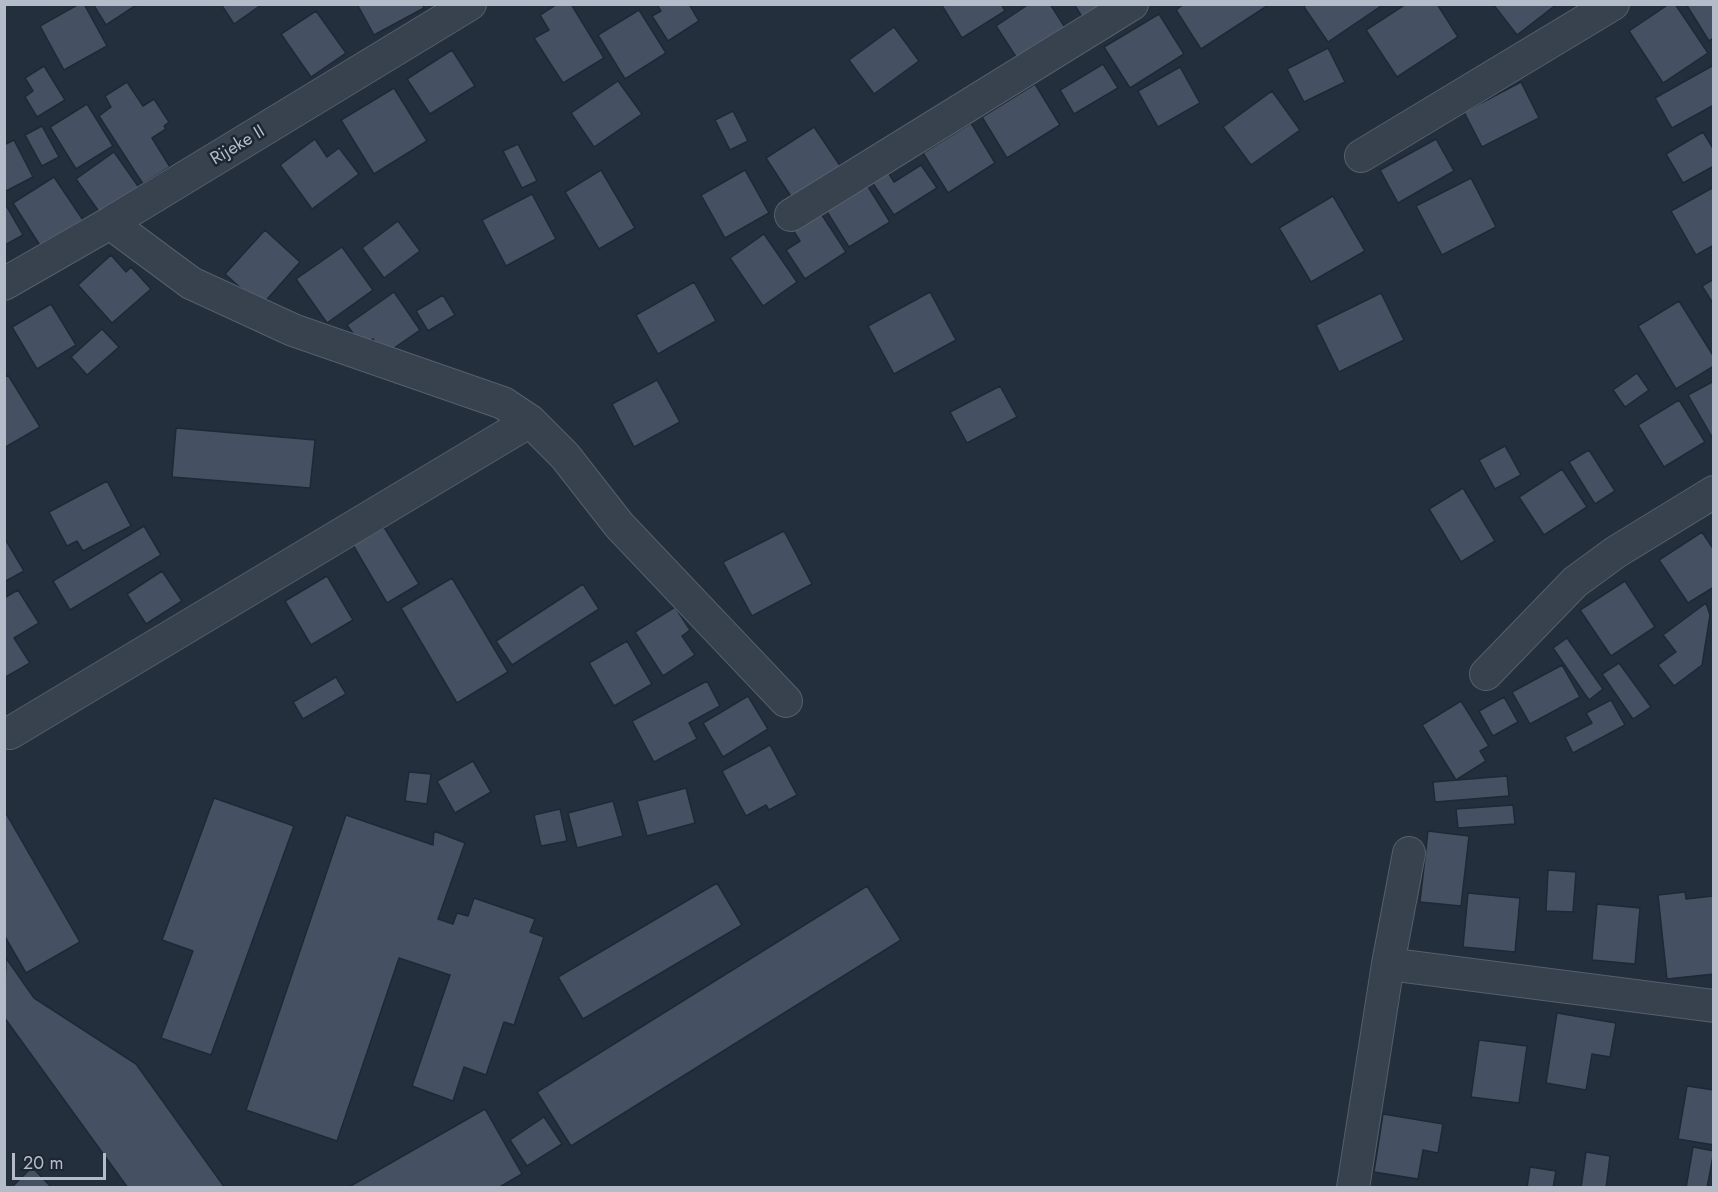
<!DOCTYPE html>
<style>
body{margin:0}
#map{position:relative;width:1718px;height:1192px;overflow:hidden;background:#242f3e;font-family:Jost,sans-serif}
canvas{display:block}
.frame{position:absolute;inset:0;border:6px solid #b4bcc9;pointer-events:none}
.scale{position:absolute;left:12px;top:1153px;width:94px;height:27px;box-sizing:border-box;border:3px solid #b4bcc9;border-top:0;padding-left:8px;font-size:18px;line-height:21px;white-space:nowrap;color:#b4bcc9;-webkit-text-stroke:4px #1d2633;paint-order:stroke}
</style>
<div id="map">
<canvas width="1718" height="1192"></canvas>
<div class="frame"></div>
<div class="scale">20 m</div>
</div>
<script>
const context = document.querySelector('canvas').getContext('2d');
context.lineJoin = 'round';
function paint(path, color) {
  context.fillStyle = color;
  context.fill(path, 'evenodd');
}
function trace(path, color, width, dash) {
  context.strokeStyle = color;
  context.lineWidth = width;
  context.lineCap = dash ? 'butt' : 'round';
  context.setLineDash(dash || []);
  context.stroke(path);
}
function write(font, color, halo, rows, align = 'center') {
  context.font = font + ' Jost,sans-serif';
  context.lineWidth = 5;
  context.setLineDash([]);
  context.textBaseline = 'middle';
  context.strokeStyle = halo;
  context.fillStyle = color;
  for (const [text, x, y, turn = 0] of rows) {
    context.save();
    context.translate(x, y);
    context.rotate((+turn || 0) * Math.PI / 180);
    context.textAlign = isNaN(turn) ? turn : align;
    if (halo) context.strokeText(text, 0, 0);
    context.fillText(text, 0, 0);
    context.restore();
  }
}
const building = new Path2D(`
 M 79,4 L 84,4 L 107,46 L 64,70 L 40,26 Z
 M 93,4 L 138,4 L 106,25 Z
 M 221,4 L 260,4 L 261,5 L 234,24 Z
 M 357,4 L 422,4 L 424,8 L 374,35 Z
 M 557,4 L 571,4 L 604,58 L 563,83 L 534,38 L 549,30 L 540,15 Z
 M 657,4 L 689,4 L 699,21 L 668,41 L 652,16 L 661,11 Z
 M 941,4 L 1001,4 L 1005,11 L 962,38 Z
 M 1029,4 L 1050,4 L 1068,32 L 1020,63 L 996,26 Z
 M 1074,4 L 1119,4 L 1087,25 Z
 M 1184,4 L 1270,4 L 1201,49 L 1176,10 Z
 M 1307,4 L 1384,4 L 1328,42 L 1304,7 Z
 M 1406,4 L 1437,4 L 1458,37 L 1397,77 L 1366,30 Z
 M 1493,4 L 1557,4 L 1517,35 Z
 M 1669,4 L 1675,4 L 1708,53 L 1663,83 L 1629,31 Z
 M 1686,4 L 1714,4 L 1714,38 L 1709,41 Z
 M 639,10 L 666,53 L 625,79 L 598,35 Z
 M 316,11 L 346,53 L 311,77 L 281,34 Z
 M 1159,14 L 1184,54 L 1130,88 L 1104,47 Z
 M 894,27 L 919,61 L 874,94 L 849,60 Z
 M 1328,48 L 1345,82 L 1304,102 L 1287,69 Z
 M 452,50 L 475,86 L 430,114 L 407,79 Z
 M 1103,64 L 1118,88 L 1074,114 L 1060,90 Z
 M 44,66 L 65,100 L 37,117 L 25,97 L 33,91 L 25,78 Z
 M 1712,66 L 1714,69 L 1714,105 L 1672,128 L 1655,98 Z
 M 1180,67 L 1200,103 L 1158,127 L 1138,91 Z
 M 618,81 L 642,114 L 594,147 L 571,113 Z
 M 127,82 L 143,106 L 154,99 L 169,122 L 164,126 L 166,129 L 152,138 L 170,167 L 143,184 L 99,116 L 111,107 L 105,96 Z
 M 1521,82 L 1539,118 L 1482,147 L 1464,112 Z
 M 1035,84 L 1060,125 L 1007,158 L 982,117 Z
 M 394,88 L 427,141 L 374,174 L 341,120 Z
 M 1272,91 L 1300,130 L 1251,165 L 1223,127 Z
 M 87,104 L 113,146 L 76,169 L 50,127 Z
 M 733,111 L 748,141 L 730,150 L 715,120 Z
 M 971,123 L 995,163 L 948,193 L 923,153 Z
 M 42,126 L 59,157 L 42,166 L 25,135 Z
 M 814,127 L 841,167 L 792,198 L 766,158 Z
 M 1703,132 L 1714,150 L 1714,166 L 1683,183 L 1666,154 Z
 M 315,139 L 327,157 L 339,148 L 359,174 L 312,209 L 280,165 Z
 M 1436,139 L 1454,171 L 1398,203 L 1380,170 Z
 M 14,140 L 33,177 L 6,191 L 4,188 L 4,145 Z
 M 518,144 L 537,181 L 522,188 L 503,151 Z
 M 114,152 L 140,189 L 102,216 L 76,179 Z
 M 921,165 L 937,188 L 894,215 L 872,182 L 888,172 L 894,182 Z
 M 601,170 L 635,228 L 599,249 L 565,192 Z
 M 745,170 L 769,213 L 725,238 L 701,195 Z
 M 54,177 L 83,220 L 41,247 L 13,203 Z
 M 1471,178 L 1496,227 L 1442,255 L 1416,206 Z
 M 867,185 L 890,222 L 849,247 L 826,210 Z
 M 1714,187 L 1714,245 L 1696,255 L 1671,211 Z
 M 532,194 L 556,239 L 506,266 L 482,220 Z
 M 1333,196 L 1365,251 L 1311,282 L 1279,228 Z
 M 4,202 L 23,235 L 5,245 L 4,244 Z
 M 820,212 L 846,252 L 805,279 L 786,250 L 800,241 L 793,230 Z
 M 398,221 L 420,251 L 384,278 L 362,248 Z
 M 265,230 L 300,262 L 261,306 L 225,274 Z
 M 764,234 L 797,282 L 763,306 L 730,258 Z
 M 342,247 L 373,290 L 327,323 L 296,279 Z
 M 111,255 L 126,272 L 131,267 L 151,289 L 112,323 L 78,285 Z
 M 1714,279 L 1714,305 L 1702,286 Z
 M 694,282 L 716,321 L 658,354 L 636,315 Z
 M 394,292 L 420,330 L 384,355 L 373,339 L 362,346 L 347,325 Z
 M 930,292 L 956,340 L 894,374 L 868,326 Z
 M 1381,293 L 1404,340 L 1339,372 L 1316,325 Z
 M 443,295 L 455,315 L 428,331 L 416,311 Z
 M 1679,301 L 1714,357 L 1714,366 L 1676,389 L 1638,326 Z
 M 51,304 L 76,345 L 37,369 L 12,327 Z
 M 102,329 L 119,347 L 87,375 L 71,357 Z
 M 1637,373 L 1649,390 L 1625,407 L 1613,390 Z
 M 8,375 L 40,427 L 4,448 L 4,378 Z
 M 657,380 L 680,422 L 634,447 L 612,404 Z
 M 1714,381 L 1714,436 L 1712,437 L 1688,395 Z
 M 1000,386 L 1017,417 L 967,443 L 950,412 Z
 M 1679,400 L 1705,442 L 1664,467 L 1638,425 Z
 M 176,428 L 315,440 L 310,488 L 172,477 Z
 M 1505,446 L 1521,475 L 1495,489 L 1479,460 Z
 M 1589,450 L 1615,491 L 1595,504 L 1569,462 Z
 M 1562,469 L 1587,507 L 1544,535 L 1519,497 Z
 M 107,481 L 131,526 L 83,551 L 77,541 L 67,546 L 49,512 Z
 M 1463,488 L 1495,541 L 1461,562 L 1429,509 Z
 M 144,526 L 161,555 L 70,610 L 53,581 Z
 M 384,527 L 419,584 L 387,603 L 353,545 Z
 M 784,531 L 812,584 L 752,616 L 723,562 Z
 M 1702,532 L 1714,550 L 1714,587 L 1688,603 L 1659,560 Z
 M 4,537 L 24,571 L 4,582 Z
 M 162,571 L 182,601 L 146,624 L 127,594 Z
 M 327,576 L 353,620 L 311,645 L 285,601 Z
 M 452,578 L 508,672 L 457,703 L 401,608 Z
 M 1625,581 L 1655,627 L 1611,656 L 1580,610 Z
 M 583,584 L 599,609 L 512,665 L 496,641 Z
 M 18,590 L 39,623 L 14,638 L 30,663 L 4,678 L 4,598 Z
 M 1706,603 L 1710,615 L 1702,665 L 1674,686 L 1658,665 L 1676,652 L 1663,635 Z
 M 675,607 L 690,630 L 682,636 L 695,655 L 663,676 L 635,632 Z
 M 1567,638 L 1603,689 L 1589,700 L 1553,648 Z
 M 627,641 L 652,684 L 614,706 L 589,663 Z
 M 1619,663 L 1651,707 L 1633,719 L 1602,674 Z
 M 1562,665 L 1580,697 L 1530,724 L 1512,692 Z
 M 336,677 L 346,694 L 303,719 L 293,702 Z
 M 707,681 L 720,706 L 689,723 L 697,739 L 654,762 L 632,721 Z
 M 748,696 L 768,729 L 723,757 L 703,723 Z
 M 1504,697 L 1518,722 L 1493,736 L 1479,711 Z
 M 1611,700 L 1625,725 L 1573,753 L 1565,737 L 1592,723 L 1586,713 Z
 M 1461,701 L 1489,746 L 1480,751 L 1486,761 L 1456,780 L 1422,725 Z
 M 770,745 L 797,795 L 769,810 L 766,805 L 746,816 L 722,771 Z
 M 473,761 L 491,792 L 455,813 L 437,781 Z
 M 409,772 L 431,774 L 427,804 L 405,801 Z
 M 1507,776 L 1509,796 L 1435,802 L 1433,782 Z
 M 686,788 L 695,823 L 647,836 L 637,801 Z
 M 214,798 L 294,826 L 211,1055 L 161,1038 L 193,951 L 162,940 Z
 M 613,801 L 623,836 L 577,848 L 568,813 Z
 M 1513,805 L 1515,824 L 1458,828 L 1456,809 Z
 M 560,809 L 567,841 L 541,846 L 534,815 Z
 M 4,810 L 80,942 L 26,973 L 4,935 Z
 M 346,815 L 433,845 L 434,831 L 465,843 L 438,919 L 453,924 L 457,913 L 468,916 L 474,898 L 535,919 L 530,932 L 544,937 L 514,1025 L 504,1022 L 486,1075 L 464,1067 L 453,1101 L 412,1086 L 450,975 L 399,958 L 337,1141 L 246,1110 Z
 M 1428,831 L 1469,836 L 1461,906 L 1420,902 Z
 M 1548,870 L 1576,872 L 1573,912 L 1546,911 Z
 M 717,883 L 742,925 L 583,1019 L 558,977 Z
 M 867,886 L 901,940 L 571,1146 L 537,1092 Z
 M 1685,892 L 1686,899 L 1713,896 L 1714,974 L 1667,979 L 1658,895 Z
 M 1468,893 L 1520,898 L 1515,952 L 1463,947 Z
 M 1597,904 L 1640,908 L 1635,964 L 1592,960 Z
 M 6,958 L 34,998 L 136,1064 L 225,1188 L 128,1188 L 4,1017 Z
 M 1557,1013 L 1616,1023 L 1610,1057 L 1592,1054 L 1586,1090 L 1546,1083 Z
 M 1479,1040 L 1527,1046 L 1519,1103 L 1471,1097 Z
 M 1687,1086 L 1714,1090 L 1714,1145 L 1678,1139 Z
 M 485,1109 L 522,1174 L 498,1188 L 347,1188 Z
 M 1383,1114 L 1443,1124 L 1438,1153 L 1423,1150 L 1418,1179 L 1374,1172 Z
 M 544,1117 L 562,1144 L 527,1166 L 510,1140 Z
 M 1693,1147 L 1714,1151 L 1707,1188 L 1686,1188 Z
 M 1586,1152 L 1610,1156 L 1606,1188 L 1581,1188 Z
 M 32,1167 L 52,1188 L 11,1188 Z
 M 1530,1167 L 1556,1171 L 1553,1188 L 1527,1188 Z`);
const street = new Path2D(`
 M 1361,156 L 1613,4
 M 791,215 L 1132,4
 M 110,223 L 191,283 L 293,330 L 503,403 L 530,421 L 565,456 L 619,525 L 786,701
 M 4,284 L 110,223 L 470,4
 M 1486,674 L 1575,582 L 1616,552 L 1714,492
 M 10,733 L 530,421
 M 1388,964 L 1714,1006
 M 1353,1188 L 1388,964 L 1409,853`);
const streetNames = [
 ["Rijeke II",238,146,-31]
];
paint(building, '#455162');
trace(building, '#1f2835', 1.5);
trace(street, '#565f6c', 34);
trace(street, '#38414e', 32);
write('18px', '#b4bcc9', '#1d2633', streetNames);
</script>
